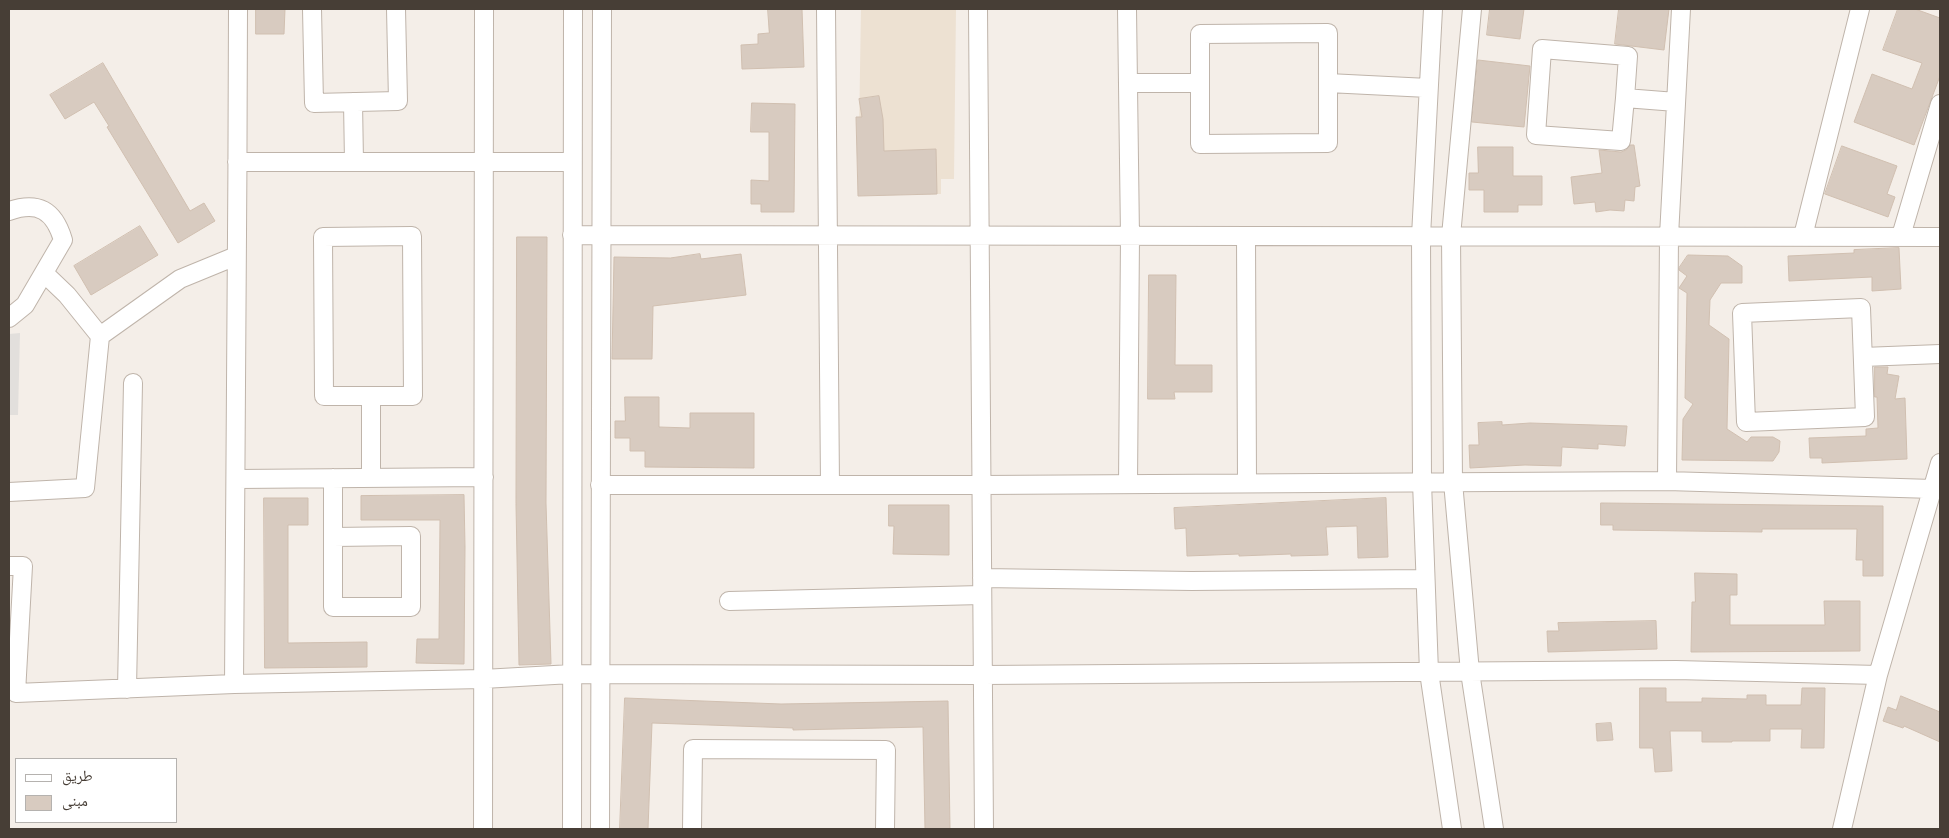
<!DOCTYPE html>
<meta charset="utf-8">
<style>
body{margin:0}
#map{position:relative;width:1949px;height:838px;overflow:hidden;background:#f4eee8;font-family:Roboto,"Noto Naskh Arabic",sans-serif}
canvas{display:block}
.frame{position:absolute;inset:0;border:10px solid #473e36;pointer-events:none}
.legend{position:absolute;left:15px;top:758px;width:162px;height:65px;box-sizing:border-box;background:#fff;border:1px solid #b5b2af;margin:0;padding:6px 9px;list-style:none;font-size:15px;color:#473e36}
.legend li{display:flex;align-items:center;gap:10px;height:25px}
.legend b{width:25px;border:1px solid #b5b2af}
</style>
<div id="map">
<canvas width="1949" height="838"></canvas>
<div class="frame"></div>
<ul class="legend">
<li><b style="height:6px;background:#fff"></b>طريق</li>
<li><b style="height:14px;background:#d8cbc0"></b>مبنى</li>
</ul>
</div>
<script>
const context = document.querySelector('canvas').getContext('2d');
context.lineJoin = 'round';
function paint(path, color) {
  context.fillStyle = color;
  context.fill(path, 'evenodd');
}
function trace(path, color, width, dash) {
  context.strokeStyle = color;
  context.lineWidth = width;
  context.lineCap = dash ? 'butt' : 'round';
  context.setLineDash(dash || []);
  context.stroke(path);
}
const education = new Path2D(`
 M 861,9 L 956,9 L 954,179 L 941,179 L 941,194 L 858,193 Z`);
const parking = new Path2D(`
 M 20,333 L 18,415 L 9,415 L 9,334 Z`);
const building = new Path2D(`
 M 256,9 L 285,9 L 284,34 L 256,34 Z
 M 768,9 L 802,9 L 804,67 L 742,69 L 741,45 L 758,44 L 758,34 L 769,33 Z
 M 1490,9 L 1524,9 L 1520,39 L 1487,35 Z
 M 1619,9 L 1669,9 L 1664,50 L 1615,44 Z
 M 1898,9 L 1915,9 L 1940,18 L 1940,76 L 1914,145 L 1854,122 L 1872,74 L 1912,89 L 1922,63 L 1883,50 Z
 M 1478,60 L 1530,66 L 1524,127 L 1472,122 Z
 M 103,63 L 190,211 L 204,203 L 215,221 L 178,243 L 107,127 L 109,126 L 94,102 L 65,119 L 50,95 Z
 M 879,96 L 883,119 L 884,151 L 936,149 L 937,194 L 858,196 L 856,117 L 862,117 L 859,99 Z
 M 752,103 L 795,104 L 794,212 L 761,212 L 761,204 L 751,204 L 751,180 L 769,181 L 769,132 L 751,132 Z
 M 1630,145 L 1634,145 L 1640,186 L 1635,187 L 1634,201 L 1625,200 L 1624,211 L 1610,210 L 1596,212 L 1595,202 L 1574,204 L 1571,177 L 1602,173 L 1599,150 L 1621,152 L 1626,150 Z
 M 1842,146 L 1897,166 L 1887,194 L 1895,197 L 1888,217 L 1825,194 Z
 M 1478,147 L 1513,147 L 1513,176 L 1542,176 L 1542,205 L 1518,205 L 1518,212 L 1484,212 L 1484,190 L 1469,190 L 1469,173 L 1478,173 Z
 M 140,226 L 158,255 L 91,295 L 74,266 Z
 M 517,237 L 547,237 L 546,503 L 551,664 L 519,665 L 516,504 Z
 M 1899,248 L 1901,289 L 1872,291 L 1872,277 L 1789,281 L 1788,256 L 1854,253 L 1854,250 Z
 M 700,254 L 701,259 L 741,254 L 746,295 L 653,306 L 652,359 L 612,359 L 614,257 L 670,258 Z
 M 1688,255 L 1728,256 L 1742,266 L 1742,283 L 1721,283 L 1710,300 L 1709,325 L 1729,339 L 1727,429 L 1747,442 L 1751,437 L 1773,437 L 1780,441 L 1779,452 L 1773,461 L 1682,460 L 1683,419 L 1693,404 L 1685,398 L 1687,293 L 1679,288 L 1687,276 L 1679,270 L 1679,268 Z
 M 1149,275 L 1176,275 L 1175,365 L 1212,365 L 1212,392 L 1174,392 L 1175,399 L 1148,399 Z
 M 1875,367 L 1888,367 L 1887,374 L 1899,376 L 1895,399 L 1905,398 L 1907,459 L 1822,463 L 1822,458 L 1810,458 L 1809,438 L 1866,436 L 1866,429 L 1878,428 L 1877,397 L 1875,397 Z
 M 625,397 L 659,397 L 659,427 L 690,428 L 690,413 L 754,413 L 754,468 L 645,467 L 645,451 L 630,451 L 630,438 L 615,438 L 615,421 L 625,421 Z
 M 1502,422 L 1502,425 L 1530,423 L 1627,426 L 1625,446 L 1598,444 L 1598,449 L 1562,447 L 1561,466 L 1525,465 L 1470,468 L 1469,445 L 1479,445 L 1478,423 Z
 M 464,495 L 465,547 L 464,664 L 416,663 L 417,639 L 439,639 L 440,520 L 361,520 L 361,496 Z
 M 264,498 L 308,498 L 308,525 L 288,525 L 288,643 L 367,642 L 367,667 L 265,668 Z
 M 1386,498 L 1388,557 L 1358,558 L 1357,526 L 1326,527 L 1328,555 L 1291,556 L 1291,554 L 1239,556 L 1239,554 L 1187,556 L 1186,528 L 1175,529 L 1174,508 Z
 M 1601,503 L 1883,506 L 1883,576 L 1863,576 L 1863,560 L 1856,560 L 1857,529 L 1762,529 L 1762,532 L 1613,530 L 1613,525 L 1601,525 Z
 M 889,505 L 949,505 L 949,555 L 893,554 L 894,526 L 889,526 Z
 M 1695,573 L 1737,574 L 1737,595 L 1730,595 L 1730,625 L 1825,625 L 1824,601 L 1860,601 L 1860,651 L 1691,652 L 1692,602 L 1695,602 Z
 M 1656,621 L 1657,649 L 1548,652 L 1547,631 L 1559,631 L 1558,623 Z
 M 1640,688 L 1666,688 L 1666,702 L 1702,702 L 1702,698 L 1747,699 L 1747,695 L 1766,695 L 1766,705 L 1801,705 L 1802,688 L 1825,688 L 1824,748 L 1801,748 L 1802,729 L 1770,729 L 1770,741 L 1732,741 L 1732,742 L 1702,742 L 1702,731 L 1670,731 L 1672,771 L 1655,772 L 1653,748 L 1640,748 Z
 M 1901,696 L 1940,712 L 1940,742 L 1904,726 L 1903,728 L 1883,721 L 1888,707 L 1896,710 Z
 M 625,698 L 781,704 L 948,701 L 950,829 L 925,829 L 923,727 L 793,730 L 793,728 L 652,723 L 648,829 L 620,829 Z
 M 1611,723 L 1613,740 L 1597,741 L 1596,724 Z`);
const minor = new Path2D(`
 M 312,9 L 314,103 L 398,101 L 396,9
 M 826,9 L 830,485
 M 978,9 L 984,829
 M 1127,9 L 1130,237 L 1128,484
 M 1433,9 L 1421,236 L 1422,482 L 1429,672 L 1452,829
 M 1472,9 L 1451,236 L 1453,482 L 1470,672 L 1494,829
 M 1128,83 L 1200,83 L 1200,34 L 1328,33 L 1328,143 L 1200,144 L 1200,83
 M 1328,83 L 1428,88
 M 1625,98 L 1621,141 L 1536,135 L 1542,49 L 1628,56 L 1625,98 L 1676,102
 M 353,102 L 354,162
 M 237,162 L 572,162
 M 9,211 C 38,201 54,210 63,240 L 25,305 L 9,318
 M 572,235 L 1940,237
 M 1803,236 L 1860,9
 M 1901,236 L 1940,104
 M 1246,237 L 1247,483
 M 45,274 L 67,295 L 100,336 L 180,279 L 236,256
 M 1861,308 L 1865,417 L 1746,422 L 1742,313 Z
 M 1863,357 L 1940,354
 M 371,396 L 413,396 L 412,236 L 323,237 L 324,396 L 371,396 L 371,478
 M 333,478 L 333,607 L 411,607 L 411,536 L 333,537
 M 237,479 L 484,477
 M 1667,481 L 1669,236 L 1681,9
 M 600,485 L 982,485 L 1667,481 L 1933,489
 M 9,492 L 85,488 L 100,336
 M 9,566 L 23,566 L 16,693 L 234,684 L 483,679 L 572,674 L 983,675 L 1676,670 L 1878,675
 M 982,578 L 1192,581 L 1425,579
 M 729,601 L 982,595
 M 234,684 C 237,459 237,234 238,9
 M 127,689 L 133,383
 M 483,829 L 484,9
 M 572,829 L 573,9
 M 600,829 L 602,9
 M 692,829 L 693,749 L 886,750 L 885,829
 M 1842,829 L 1878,675 L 1940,463`);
paint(education, '#ede1d2');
paint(parking, '#e2dfdc');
paint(building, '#d8cbc0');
trace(building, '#d0bfb0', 1);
trace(minor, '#bfb4aa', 20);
trace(minor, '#fff', 18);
</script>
